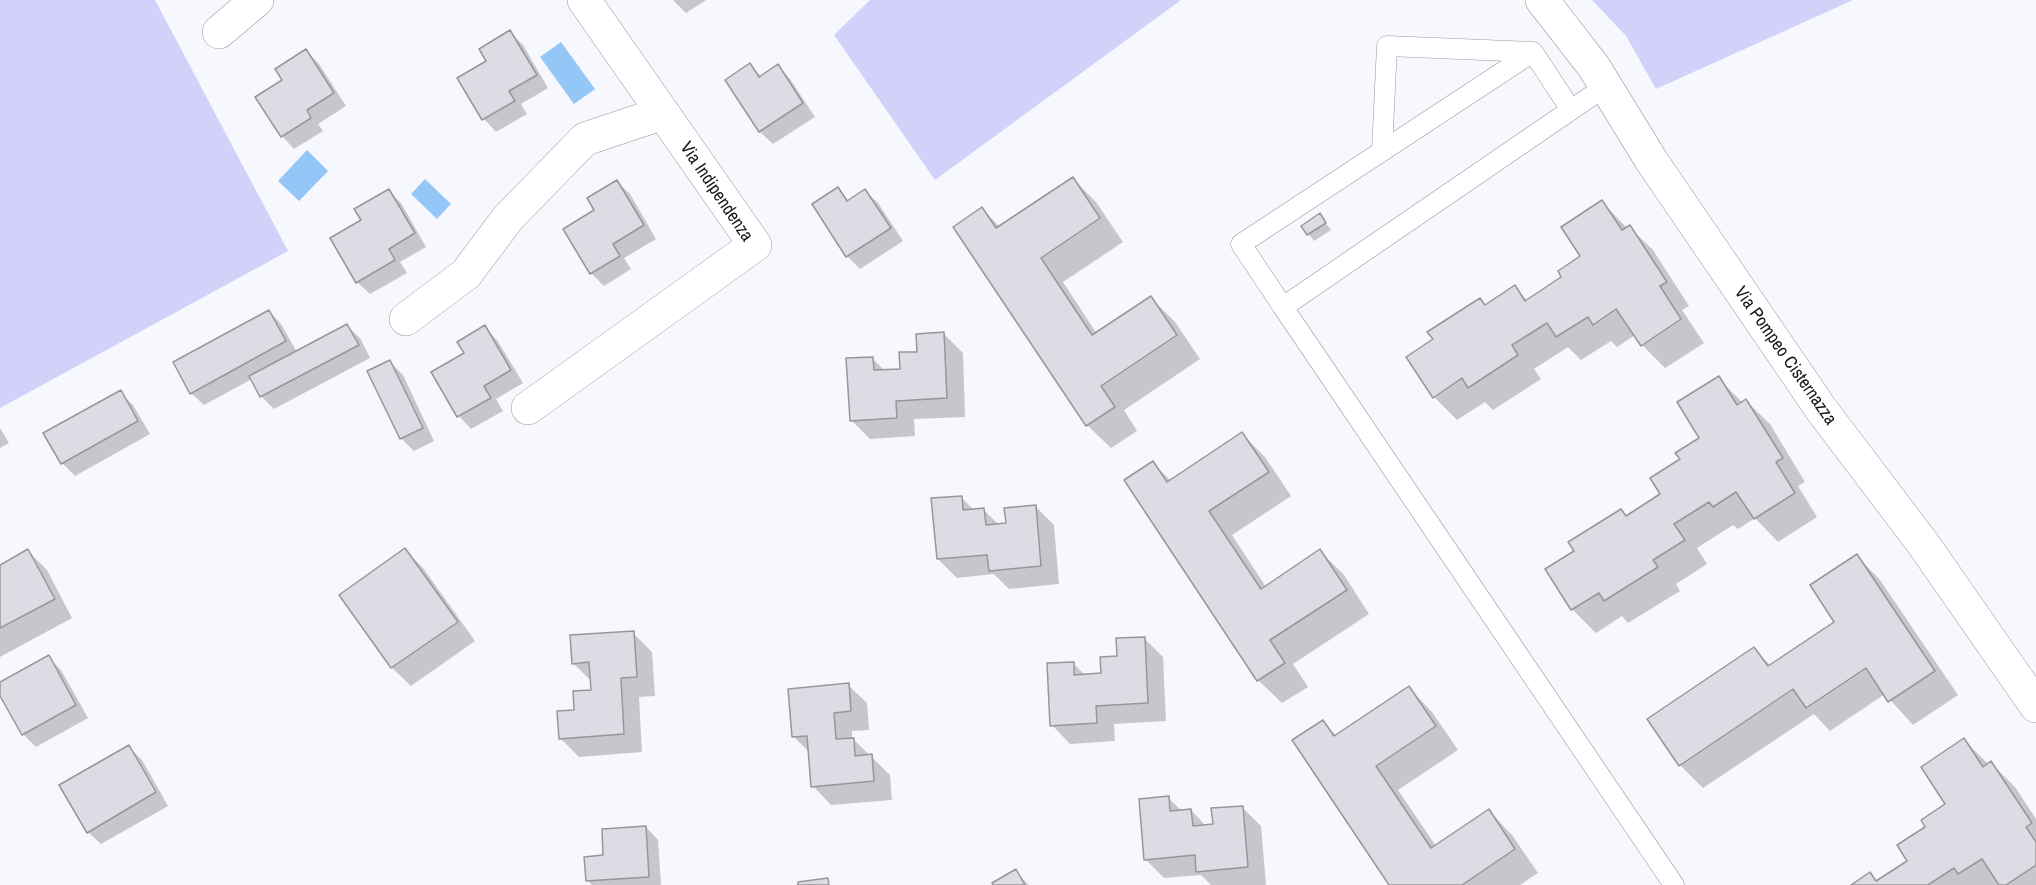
<!DOCTYPE html>
<style>
body{margin:0}
canvas{display:block;background:#f7f7fe}
</style>
<canvas width="2036" height="885"></canvas>
<script>
const context = document.querySelector('canvas').getContext('2d');
context.lineJoin = 'round';
function paint(path, color) {
  context.fillStyle = color;
  context.fill(path, 'evenodd');
}
function trace(path, color, width, dash) {
  context.strokeStyle = color;
  context.lineWidth = width;
  context.lineCap = dash ? 'butt' : 'round';
  context.setLineDash(dash || []);
  context.stroke(path);
}
function write(font, color, halo, rows, align = 'center') {
  context.font = font + ' "Archivo Narrow",sans-serif';
  context.lineWidth = 6;
  context.setLineDash([]);
  context.textBaseline = 'middle';
  context.strokeStyle = halo;
  context.fillStyle = color;
  for (const [text, x, y, turn = 0] of rows) {
    context.save();
    context.translate(x, y);
    context.rotate((+turn || 0) * Math.PI / 180);
    context.textAlign = isNaN(turn) ? turn : align;
    if (halo) context.strokeText(text, 0, 0);
    context.fillText(text, 0, 0);
    context.restore();
  }
}
const green = new Path2D(`
 M 0,0 L 155,0 L 288,251 L 0,408 Z
 M 870,0 L 1181,0 L 935,180 L 834,35 Z
 M 1592,0 L 1853,0 L 1656,89 L 1626,36 Z`);
const water = new Path2D(`
 M 561,42 L 595,89 L 574,104 L 540,57 Z
 M 307,150 L 328,171 L 299,201 L 278,181 Z
 M 425,179 L 451,204 L 437,219 L 411,194 Z`);
const shadow = new Path2D(`
 M 673,0 L 706,0 L 686,13 Z
 M 510,32 L 523,45 L 548,88 L 521,104 L 527,114 L 496,132 L 484,119 L 459,79 L 488,62 Z
 M 306,51 L 319,64 L 346,106 L 318,124 L 323,131 L 294,149 L 282,136 L 284,80 Z
 M 750,65 L 762,77 L 778,66 L 790,79 L 815,117 L 773,144 L 760,132 L 727,80 Z
 M 1072,178 L 1096,202 L 1123,242 L 1063,282 L 1097,334 L 1151,298 L 1175,322 L 1200,359 L 1124,410 L 1137,431 L 1111,448 L 1087,425 L 982,209 L 1000,227 Z
 M 617,182 L 630,194 L 656,239 L 624,258 L 631,269 L 604,286 L 591,273 Z
 M 838,189 L 849,201 L 865,191 L 878,203 L 903,241 L 860,269 L 847,256 Z
 M 388,190 L 401,203 L 426,247 L 400,262 L 407,273 L 370,294 L 357,282 L 363,221 Z
 M 1602,202 L 1627,228 L 1629,227 L 1653,250 L 1689,306 L 1682,310 L 1704,343 L 1665,368 L 1642,345 L 1635,335 L 1617,347 L 1611,341 L 1581,360 L 1568,347 L 1534,369 L 1541,379 L 1493,410 L 1485,402 L 1457,420 L 1434,397 L 1435,340 L 1480,300 L 1486,306 L 1514,287 L 1528,301 L 1563,277 L 1582,257 Z
 M 1319,215 L 1331,230 L 1314,241 L 1303,226 Z
 M 269,311 L 281,324 L 297,352 L 347,326 L 360,338 L 370,358 L 274,409 L 261,396 L 252,379 L 204,405 L 191,393 Z
 M 484,327 L 497,340 L 523,383 L 496,399 L 503,411 L 471,429 L 459,416 L 433,373 L 466,354 Z
 M 944,334 L 963,353 L 965,417 L 914,419 L 915,436 L 870,439 L 851,420 L 873,359 L 885,371 L 902,370 L 919,353 Z
 M 390,362 L 403,375 L 434,441 L 414,451 L 401,438 Z
 M 1718,378 L 1743,403 L 1746,401 L 1770,424 L 1805,482 L 1798,486 L 1817,517 L 1778,542 L 1755,518 L 1738,529 L 1733,525 L 1697,548 L 1707,564 L 1676,584 L 1680,591 L 1628,623 L 1622,616 L 1596,633 L 1572,609 L 1576,551 L 1621,511 L 1627,517 L 1662,495 L 1682,460 L 1701,438 Z
 M 120,392 L 133,405 L 150,434 L 75,476 L 62,463 Z
 M 0,428 L 9,443 L 0,448 Z
 M 1242,434 L 1265,457 L 1291,496 L 1232,535 L 1266,587 L 1320,551 L 1344,575 L 1369,614 L 1293,664 L 1308,687 L 1282,703 L 1258,680 L 1153,463 L 1171,481 Z
 M 961,497 L 975,511 L 984,510 L 999,525 L 1007,525 L 1035,506 L 1054,525 L 1059,584 L 1009,589 L 994,574 L 957,578 L 938,559 Z
 M 405,550 L 423,568 L 475,641 L 411,686 L 392,668 L 341,595 Z
 M 28,551 L 47,570 L 72,618 L 0,657 L 0,567 Z
 M 1857,556 L 1880,580 L 1958,695 L 1913,725 L 1885,694 L 1830,731 L 1814,714 L 1703,788 L 1680,765 L 1754,649 L 1771,666 L 1836,622 Z
 M 633,633 L 652,652 L 655,696 L 639,697 L 642,752 L 579,757 L 560,738 L 576,711 L 593,691 L 592,682 L 573,663 Z
 M 1144,638 L 1163,657 L 1166,721 L 1114,724 L 1115,741 L 1070,744 L 1052,725 L 1073,663 L 1086,676 L 1102,675 Z
 M 48,657 L 61,670 L 88,718 L 36,747 L 23,734 L 0,692 L 0,684 Z
 M 848,685 L 867,703 L 869,730 L 852,731 L 852,738 L 890,775 L 892,800 L 831,805 L 813,786 L 810,753 L 793,736 Z
 M 1409,688 L 1432,712 L 1458,750 L 1398,790 L 1436,846 L 1489,811 L 1512,835 L 1538,873 L 1520,885 L 1391,885 L 1322,722 L 1337,736 Z
 M 1964,740 L 1989,765 L 1991,763 L 2015,787 L 2036,819 L 2036,885 L 1854,885 L 1870,874 L 1877,882 L 1909,861 L 1927,827 L 1947,804 Z
 M 129,747 L 142,760 L 168,806 L 101,844 L 88,832 Z
 M 1168,798 L 1182,811 L 1191,810 L 1206,826 L 1215,825 L 1242,807 L 1261,826 L 1266,885 L 1211,885 L 1201,875 L 1164,878 L 1145,859 Z
 M 646,827 L 658,840 L 661,885 L 592,885 L 587,880 L 605,857 Z
 M 1015,871 L 1029,885 L 995,885 Z`);
const building = new Path2D(`
 M 510,30 L 537,75 L 509,91 L 515,101 L 482,120 L 457,78 L 486,61 L 479,49 Z
 M 306,49 L 334,93 L 307,110 L 311,118 L 281,137 L 255,97 L 282,80 L 275,69 Z
 M 750,63 L 759,77 L 778,64 L 803,103 L 759,132 L 725,80 Z
 M 1073,177 L 1100,218 L 1041,258 L 1092,335 L 1151,296 L 1177,335 L 1101,386 L 1115,407 L 1086,426 L 953,227 L 982,207 L 996,228 Z
 M 617,180 L 644,225 L 613,244 L 620,256 L 590,274 L 563,229 L 594,210 L 587,198 Z
 M 838,187 L 847,201 L 865,189 L 891,228 L 846,257 L 812,204 Z
 M 389,189 L 415,233 L 389,249 L 395,260 L 356,283 L 330,238 L 361,220 L 354,209 Z
 M 1602,200 L 1622,230 L 1630,225 L 1667,282 L 1660,286 L 1681,319 L 1641,346 L 1616,309 L 1593,325 L 1588,317 L 1556,337 L 1547,323 L 1512,345 L 1518,355 L 1468,388 L 1462,378 L 1433,398 L 1406,357 L 1433,339 L 1427,332 L 1480,298 L 1485,305 L 1515,285 L 1525,301 L 1561,277 L 1558,271 L 1580,256 L 1561,227 Z
 M 1320,213 L 1326,223 L 1307,235 L 1301,226 Z
 M 269,310 L 286,341 L 190,394 L 173,362 Z
 M 347,324 L 359,345 L 260,397 L 249,376 Z
 M 485,325 L 511,370 L 484,386 L 491,398 L 457,417 L 431,372 L 464,353 L 457,342 Z
 M 944,332 L 947,398 L 896,401 L 897,418 L 850,421 L 846,358 L 873,357 L 874,370 L 900,369 L 899,352 L 917,352 L 916,334 Z
 M 390,360 L 423,428 L 400,439 L 367,371 Z
 M 1719,376 L 1737,405 L 1746,399 L 1783,458 L 1776,462 L 1795,493 L 1754,519 L 1736,492 L 1713,507 L 1709,502 L 1674,524 L 1685,540 L 1653,560 L 1658,567 L 1604,601 L 1599,593 L 1571,610 L 1545,569 L 1574,551 L 1568,542 L 1621,509 L 1626,516 L 1660,494 L 1650,478 L 1680,459 L 1675,453 L 1699,438 L 1677,402 Z
 M 121,390 L 138,421 L 61,464 L 43,433 Z
 M 1242,432 L 1269,472 L 1209,511 L 1261,589 L 1320,549 L 1347,590 L 1270,640 L 1285,663 L 1257,681 L 1124,480 L 1153,461 L 1167,482 Z
 M 962,496 L 963,510 L 984,508 L 986,525 L 1006,523 L 1004,508 L 1036,505 L 1041,566 L 989,571 L 987,555 L 937,559 L 931,498 Z
 M 405,548 L 458,622 L 391,668 L 339,595 Z
 M 28,549 L 55,599 L 0,628 L 0,565 Z
 M 1857,554 L 1935,671 L 1888,702 L 1866,668 L 1806,708 L 1793,689 L 1679,766 L 1647,719 L 1754,647 L 1768,666 L 1834,622 L 1810,585 Z
 M 634,631 L 637,677 L 621,678 L 624,734 L 559,739 L 557,711 L 574,710 L 573,691 L 591,690 L 589,662 L 572,664 L 570,635 Z
 M 1145,637 L 1148,703 L 1096,706 L 1097,723 L 1050,726 L 1047,663 L 1074,662 L 1074,675 L 1101,673 L 1100,657 L 1117,656 L 1116,638 Z
 M 49,655 L 76,705 L 22,735 L 0,696 L 0,682 Z
 M 849,683 L 851,711 L 834,713 L 836,739 L 854,738 L 855,756 L 872,754 L 874,781 L 811,787 L 807,736 L 792,737 L 788,689 Z
 M 1409,686 L 1436,726 L 1376,766 L 1431,848 L 1489,809 L 1515,849 L 1462,885 L 1389,885 L 1292,740 L 1323,720 L 1334,736 Z
 M 1964,738 L 1983,767 L 1991,761 L 2032,823 L 2026,827 L 2036,842 L 2036,865 L 2006,885 L 1999,885 L 1982,859 L 1958,874 L 1954,868 L 1928,885 L 1851,885 L 1870,872 L 1876,881 L 1907,861 L 1897,845 L 1925,827 L 1921,820 L 1945,804 L 1921,767 Z
 M 129,745 L 156,792 L 87,833 L 59,785 Z
 M 1169,796 L 1170,811 L 1191,809 L 1193,826 L 1213,824 L 1211,808 L 1243,806 L 1248,867 L 1196,872 L 1195,855 L 1144,860 L 1139,799 Z
 M 646,826 L 649,877 L 586,881 L 584,857 L 603,855 L 602,829 Z
 M 1016,869 L 1025,885 L 993,885 L 992,883 Z
 M 828,878 L 829,885 L 798,885 L 798,882 Z`);
const lane = new Path2D(`
 M 1606,86 L 1283,307 L 1674,885
 M 1382,151 L 1387,46 L 1533,52
 M 1283,307 L 1241,244 L 1533,52 L 1571,110`);
const street = new Path2D(`
 M 1542,0 L 1594,67 L 1651,160 L 1821,409 L 1924,545 L 2036,706
 M 219,32 L 257,0
 M 406,319 L 466,274 L 508,218 L 585,139 L 663,113
 M 528,408 L 755,245 L 584,0`);
const streetNames = [
 ["Via Indipendenza",716,192,56],
 ["Via Pompeo Cisternazza",1785,356,55]
];
paint(green, '#d1d1fa');
paint(water, '#94c6f8');
paint(shadow, '#0003');
paint(building, '#dddbe3');
trace(building, '#98959d', 1.5);
trace(lane, '#97979f', 21);
trace(street, '#97979f', 34);
trace(lane, '#fff', 20);
trace(street, '#fff', 33);
write('18px', '#19191c', '#fff', streetNames);
</script>
